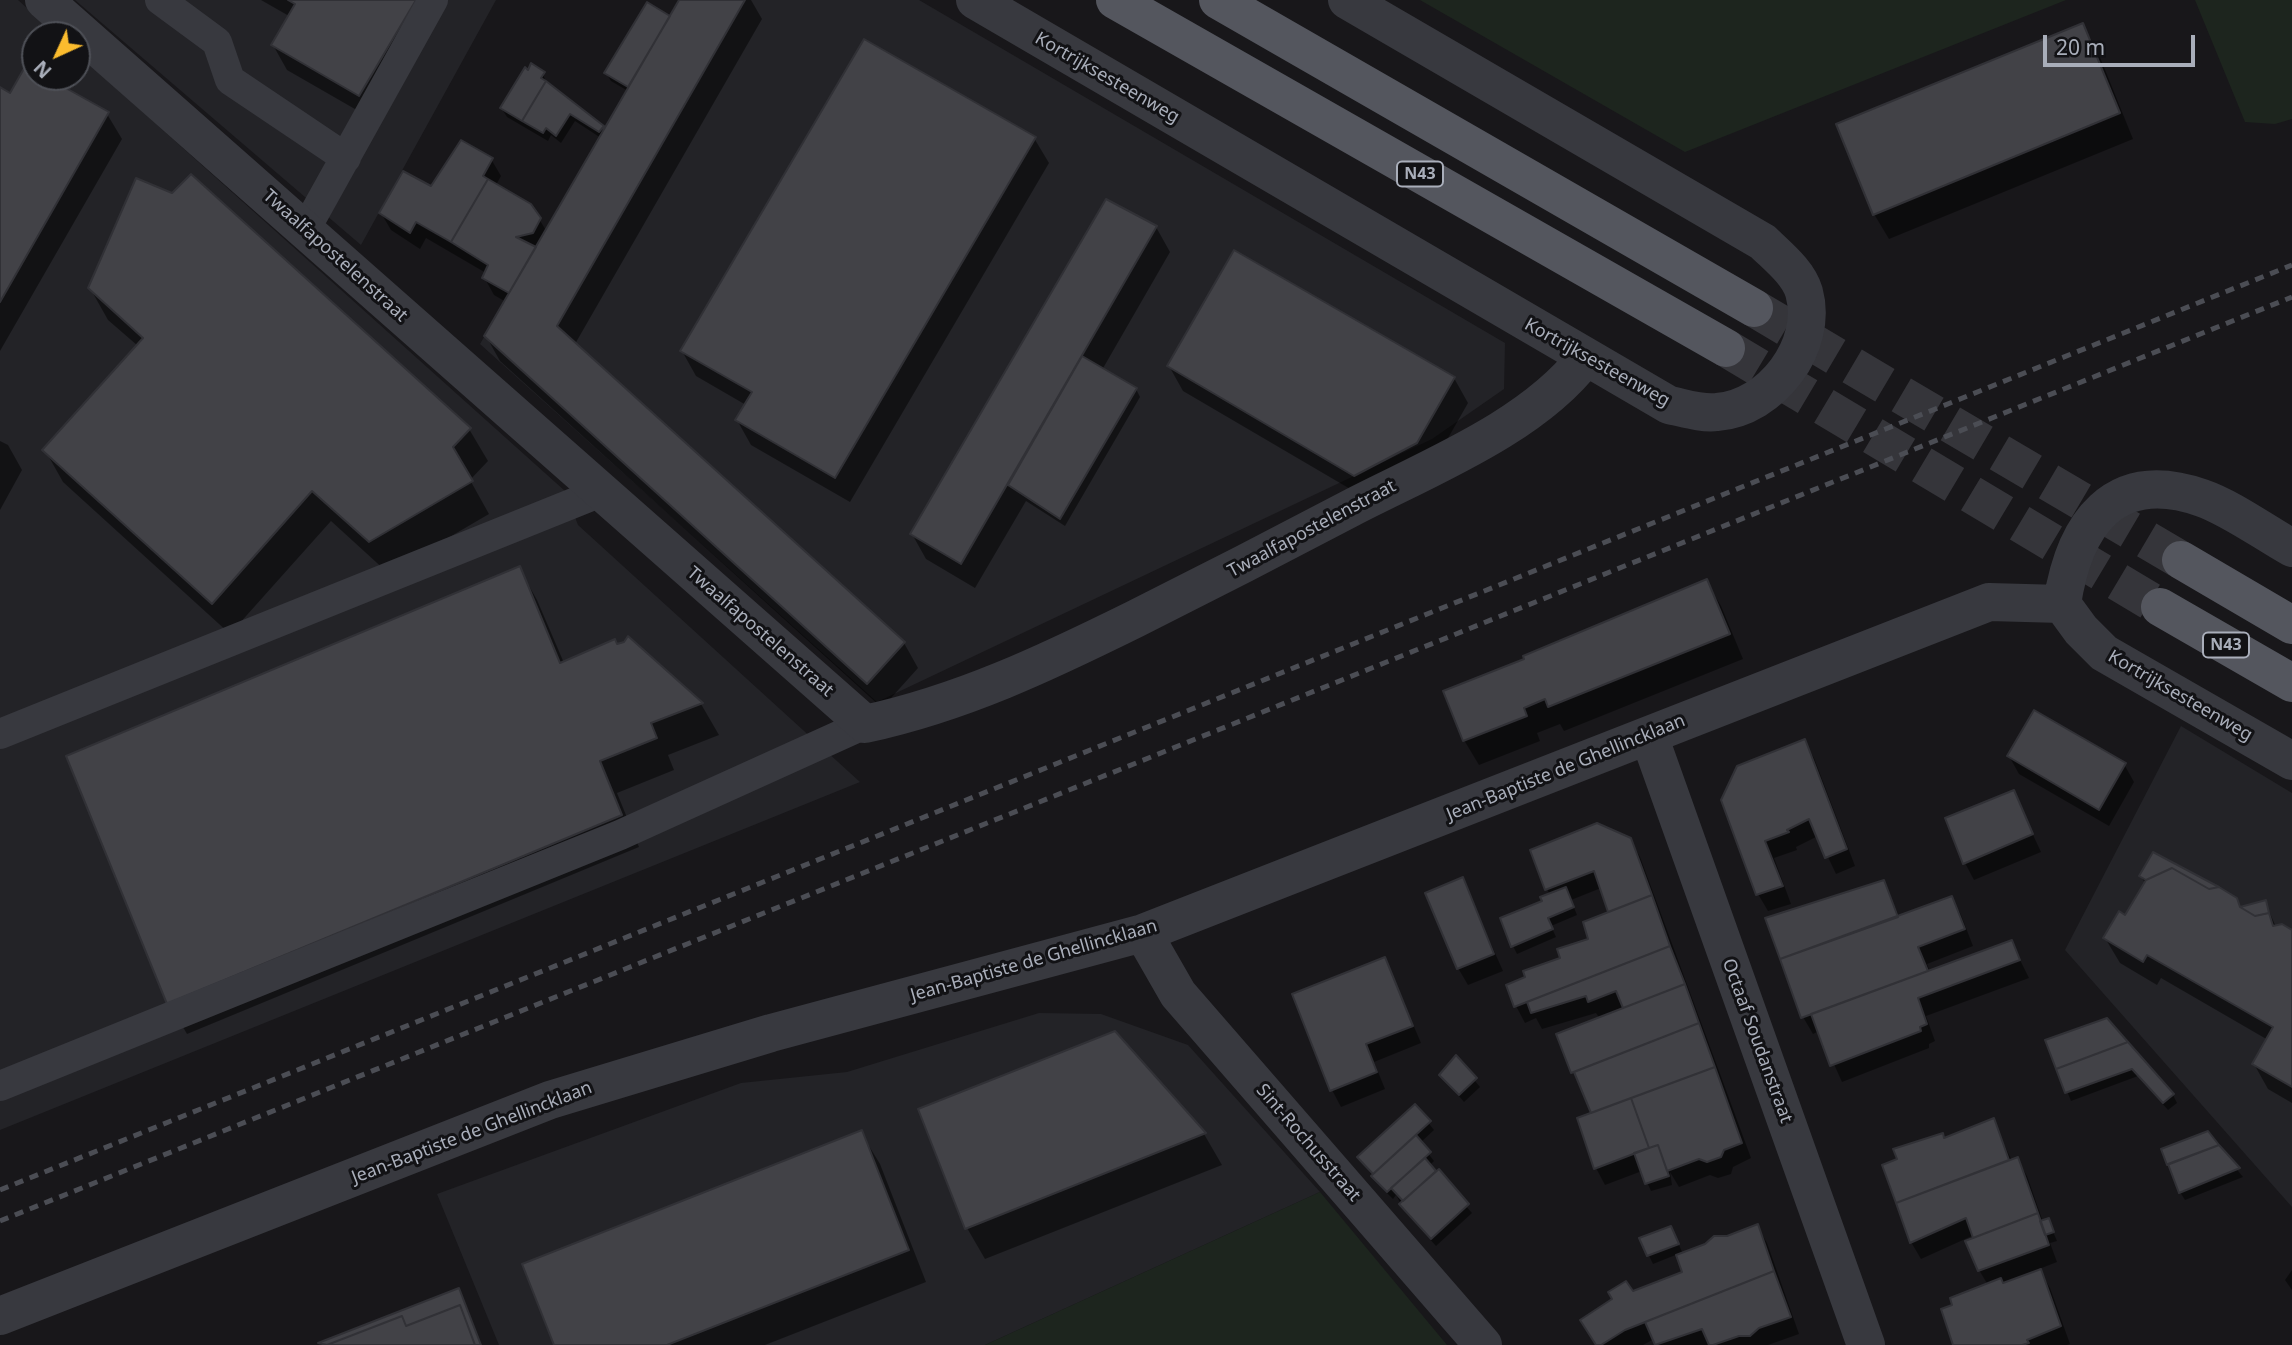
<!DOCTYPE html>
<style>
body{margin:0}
#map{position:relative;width:2292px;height:1345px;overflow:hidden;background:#18171a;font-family:"Noto Sans",sans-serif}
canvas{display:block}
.north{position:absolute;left:21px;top:21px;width:70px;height:70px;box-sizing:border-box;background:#121215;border:2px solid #4e5057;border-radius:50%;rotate:225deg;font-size:19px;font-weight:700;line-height:28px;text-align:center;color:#a9aeba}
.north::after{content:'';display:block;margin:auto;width:24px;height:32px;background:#fbbc2e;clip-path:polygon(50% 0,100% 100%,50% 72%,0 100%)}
.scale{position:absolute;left:2043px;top:35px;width:152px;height:32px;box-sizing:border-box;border:4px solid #a9aeba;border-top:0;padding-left:9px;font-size:21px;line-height:24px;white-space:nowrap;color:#a9aeba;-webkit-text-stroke:5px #121215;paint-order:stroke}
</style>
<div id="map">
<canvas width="2292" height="1345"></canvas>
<div class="north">N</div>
<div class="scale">20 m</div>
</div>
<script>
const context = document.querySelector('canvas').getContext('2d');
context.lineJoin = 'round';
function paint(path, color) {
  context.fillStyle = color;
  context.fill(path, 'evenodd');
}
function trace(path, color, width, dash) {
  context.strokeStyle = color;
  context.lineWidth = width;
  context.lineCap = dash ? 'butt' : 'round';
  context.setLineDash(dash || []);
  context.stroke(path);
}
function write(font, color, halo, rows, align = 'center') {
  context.font = font + ' "Noto Sans",sans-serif';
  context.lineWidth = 6;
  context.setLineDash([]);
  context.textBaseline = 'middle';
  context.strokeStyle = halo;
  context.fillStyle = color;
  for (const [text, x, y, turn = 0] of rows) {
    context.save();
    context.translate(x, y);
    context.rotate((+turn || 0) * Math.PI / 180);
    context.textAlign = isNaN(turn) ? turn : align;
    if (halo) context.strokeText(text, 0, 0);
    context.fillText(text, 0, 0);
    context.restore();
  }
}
const built = new Path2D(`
 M 0,0 L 18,0 L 57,35 L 35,35 L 35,77 L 77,77 L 77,53 L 565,491 L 578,525 L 860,782 L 0,1130 Z
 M 75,0 L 496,0 L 361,245 Z
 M 679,0 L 919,0 L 1505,343 L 1504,389 L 1432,439 L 877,702 L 480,344 Z
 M 2181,726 L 2292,793 L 2292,1207 L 2065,950 Z
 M 1039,1013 L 1101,1014 L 1188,1045 L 1320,1192 L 985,1345 L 499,1345 L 437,1194 L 741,1083 L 847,1072 Z`);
const green = new Path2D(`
 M 1420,0 L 2066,0 L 1685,152 Z
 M 2195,0 L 2292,0 L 2292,119 L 2275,124 L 2245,122 Z
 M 1320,1192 L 1447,1345 L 985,1345 Z`);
const shadow = new Path2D(`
 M 261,0 L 444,0 L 374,120 L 287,70 L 273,45 L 289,16 Z
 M 681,0 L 751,0 L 762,19 L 575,344 L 904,643 L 918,668 L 882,708 L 500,361 L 486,336 L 506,302 L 494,295 L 484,277 L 486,273 L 426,238 L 420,249 L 391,230 L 381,213 L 491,159 L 501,176 L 496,185 L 539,219 L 547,232 L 601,138 L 575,121 L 561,143 L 551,135 L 548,141 L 507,117 L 502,109 L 543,73 L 546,84 L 605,131 L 628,91 L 611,81 L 606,73 L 670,20 Z
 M 2083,25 L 2097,50 L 2133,139 L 1889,239 L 1874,214 Z
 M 35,72 L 35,77 L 43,77 L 107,114 L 122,139 L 0,351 L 0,89 L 11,95 Z
 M 1034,138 L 1049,163 L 850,502 L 751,445 L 737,420 L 746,405 L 696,376 L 682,351 Z
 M 1156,227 L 1170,252 L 1102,370 L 1136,389 L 1140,397 L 1065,526 L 1026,501 L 975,588 L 926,559 L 912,534 Z
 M 90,288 L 469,429 L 488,461 L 470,480 L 489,514 L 388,573 L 331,521 L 230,634 L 63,482 L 45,450 L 138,346 L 108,320 Z
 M 1169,366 L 1454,378 L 1468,403 L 1431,468 L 1369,500 L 1183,391 Z
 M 0,441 L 8,445 L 22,470 L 0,510 Z
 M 519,568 L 537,600 L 564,663 L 625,643 L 628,639 L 701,704 L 719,735 L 668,755 L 674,770 L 617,793 L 639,847 L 187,1034 L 169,1003 Z
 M 1706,581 L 1721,606 L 1743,659 L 1564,731 L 1560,724 L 1537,733 L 1540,741 L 1479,765 L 1464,740 L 1526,660 Z
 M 1804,741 L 1814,758 L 1855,866 L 1836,874 L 1818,836 L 1796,847 L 1797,850 L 1774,858 L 1791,904 L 1768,911 L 1758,894 L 1723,801 Z
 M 2009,756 L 2124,764 L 2134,782 L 2109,826 L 2019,774 Z
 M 2013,792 L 2041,852 L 1974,880 L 1965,863 Z
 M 1630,839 L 1640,857 L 1751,1158 L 1733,1167 L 1731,1174 L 1718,1178 L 1710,1175 L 1679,1187 L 1670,1172 L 1672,1185 L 1651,1191 L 1642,1171 L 1605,1185 L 1596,1168 L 1593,1114 L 1558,1035 L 1600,1019 L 1596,1013 L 1542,1029 L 1536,1018 L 1525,1023 L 1516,1006 L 1562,959 L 1591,940 L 1610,913 L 1601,888 L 1571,900 L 1577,915 L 1551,926 L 1556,937 L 1517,954 L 1513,946 L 1550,895 L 1547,889 Z
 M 2141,876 L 2241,908 L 2265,902 L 2276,927 L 2292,932 L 2292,1103 L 2268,1089 L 2254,1064 L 2268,1040 L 2161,978 L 2157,985 L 2120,963 L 2105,938 L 2126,918 L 2146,885 Z
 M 1462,879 L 1503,971 L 1468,985 L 1458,968 Z
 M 1884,883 L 1900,918 L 1952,898 L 1961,915 L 1973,946 L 1927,964 L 1930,972 L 2011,942 L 2029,978 L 1926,1016 L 1935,1041 L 1929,1044 L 1929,1048 L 1842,1082 L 1819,1031 L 1813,1034 L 1803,1017 Z
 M 1385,959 L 1421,1043 L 1374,1062 L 1385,1089 L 1341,1107 L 1332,1090 Z
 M 2107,1020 L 2173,1095 L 2177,1103 L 2168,1110 L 2138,1076 L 2071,1101 L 2047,1041 Z
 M 1114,1033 L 1204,1134 L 1222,1165 L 985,1259 L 967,1228 Z
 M 1456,1058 L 1480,1087 L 1464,1102 L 1441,1075 Z
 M 1415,1106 L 1434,1130 L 1420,1143 L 1434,1161 L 1430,1165 L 1472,1213 L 1436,1246 L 1406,1213 L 1396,1195 L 1393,1199 L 1378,1184 L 1359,1157 Z
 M 1993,1121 L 2012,1161 L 2017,1159 L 2027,1176 L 2043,1222 L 2048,1220 L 2057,1241 L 2050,1243 L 2057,1262 L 2039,1269 L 2050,1288 L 2070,1344 L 2067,1345 L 1955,1345 L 1954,1306 L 1988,1285 L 1979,1270 L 1974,1235 L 1921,1259 L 1911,1242 L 1884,1166 Z
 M 861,1133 L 880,1164 L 926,1282 L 765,1345 L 555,1345 Z
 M 2208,1134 L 2243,1177 L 2185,1200 L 2180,1192 Z
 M 1757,1226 L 1767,1243 L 1799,1334 L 1768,1345 L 1657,1345 L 1654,1339 L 1643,1345 L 1597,1345 L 1632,1293 L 1684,1273 L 1678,1254 L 1653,1264 L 1641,1239 L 1675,1236 L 1683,1254 Z
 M 2292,1270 L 2292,1290 L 2285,1280 Z`);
const building = new Path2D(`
 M 288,0 L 416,0 L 359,96 L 271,45 L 295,4 Z
 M 679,0 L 745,0 L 557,326 L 905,642 L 867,684 L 484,336 Z
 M 647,2 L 670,16 L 628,87 L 604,73 Z
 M 2083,23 L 2120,113 L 1873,215 L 1836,124 Z
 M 864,39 L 1036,137 L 835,478 L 735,420 L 752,392 L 680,351 Z
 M 531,63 L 545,72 L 541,78 L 546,81 L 522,121 L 500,108 L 525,67 L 528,70 Z
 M 26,65 L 35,71 L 35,77 L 46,77 L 109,112 L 0,302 L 0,87 L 10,93 Z
 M 546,81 L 604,126 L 599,132 L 570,114 L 556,136 L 546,128 L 543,133 L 522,121 Z
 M 461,140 L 493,158 L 483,176 L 488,179 L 451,242 L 416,222 L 410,233 L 379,213 L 403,171 L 431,186 Z
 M 191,174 L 471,428 L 453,447 L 473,481 L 369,542 L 312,491 L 212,604 L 42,450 L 143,338 L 88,288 L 136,178 L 172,193 Z
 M 488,179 L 531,204 L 541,218 L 533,233 L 516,237 L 536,247 L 509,293 L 482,278 L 488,265 L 451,242 Z
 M 1106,199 L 1157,226 L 961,564 L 910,534 Z
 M 1234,250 L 1455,377 L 1417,443 L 1354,476 L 1167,366 Z
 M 1082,356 L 1137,388 L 1060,519 L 1008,485 Z
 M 520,566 L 560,663 L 615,639 L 617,644 L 624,642 L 628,636 L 703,703 L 651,723 L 657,738 L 600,761 L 622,815 L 167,1004 L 66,756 Z
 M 1707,579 L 1730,634 L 1548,707 L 1545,699 L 1524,708 L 1527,716 L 1463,741 L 1443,691 L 1524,659 L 1523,656 Z
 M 2034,710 L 2126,763 L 2099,810 L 2007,756 Z
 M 1805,739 L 1847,849 L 1825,858 L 1809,819 L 1787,830 L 1789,832 L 1765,841 L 1783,886 L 1756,895 L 1721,800 L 1737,766 Z
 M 2014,790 L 2033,834 L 1963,864 L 1945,818 Z
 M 1597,823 L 1631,838 L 1652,895 L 1608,912 L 1594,871 L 1545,890 L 1530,850 Z
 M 2153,852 L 2219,887 L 2209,889 L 2172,868 L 2146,880 L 2139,876 Z
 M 2172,868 L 2209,889 L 2219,887 L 2237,898 L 2240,907 L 2255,916 L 2269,913 L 2273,926 L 2282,924 L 2292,930 L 2292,1087 L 2252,1064 L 2273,1027 L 2147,955 L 2143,962 L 2103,938 L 2119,911 L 2125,915 L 2146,880 Z
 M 1463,877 L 1494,954 L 1457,969 L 1425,893 Z
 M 1884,880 L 1898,917 L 1780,959 L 1765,918 Z
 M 1566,887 L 1574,907 L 1548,918 L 1553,929 L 1511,947 L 1500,918 L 1542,901 L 1540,897 Z
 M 1652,895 L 1670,946 L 1514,1007 L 1506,985 L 1525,977 L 1523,971 L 1560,958 L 1557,949 L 1588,939 L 1583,922 Z
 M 1952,896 L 1965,929 L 1918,947 L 1928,971 L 1801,1018 L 1780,959 Z
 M 2266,900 L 2269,913 L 2255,916 L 2240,907 Z
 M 2012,940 L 2020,960 L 1918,998 L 1927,1024 L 1920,1027 L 1921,1031 L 1830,1066 L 1811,1014 Z
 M 1670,946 L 1685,984 L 1623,1008 L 1616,991 L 1588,1002 L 1586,996 L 1531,1013 L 1527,1002 Z
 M 1385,957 L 1413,1026 L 1366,1044 L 1377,1072 L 1330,1091 L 1292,994 Z
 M 1685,984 L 1699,1023 L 1571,1073 L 1556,1034 Z
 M 2107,1018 L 2128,1042 L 2056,1069 L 2045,1040 Z
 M 1699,1023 L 1715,1067 L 1591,1113 L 1574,1072 Z
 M 1115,1031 L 1206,1133 L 965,1229 L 918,1109 Z
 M 2128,1042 L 2174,1094 L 2163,1103 L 2132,1069 L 2065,1093 L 2056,1069 Z
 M 1456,1055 L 1477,1078 L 1459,1095 L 1439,1075 Z
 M 1715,1067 L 1742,1143 L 1724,1150 L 1721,1157 L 1707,1162 L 1699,1159 L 1667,1171 L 1658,1145 L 1649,1148 L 1631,1098 Z
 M 1631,1098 L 1649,1148 L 1594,1169 L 1577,1118 Z
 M 1415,1104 L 1431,1121 L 1373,1174 L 1357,1157 Z
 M 1994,1118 L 2009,1160 L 1896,1203 L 1882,1165 L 1897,1159 L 1893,1149 L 1943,1133 L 1944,1138 Z
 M 862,1130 L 909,1250 L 667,1345 L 554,1345 L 522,1264 Z
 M 2208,1131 L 2219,1145 L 2167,1165 L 2161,1149 Z
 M 1416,1135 L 1431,1152 L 1387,1192 L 1371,1176 Z
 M 1658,1145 L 1669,1176 L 1645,1184 L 1634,1153 Z
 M 2219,1145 L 2240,1168 L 2179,1193 L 2168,1164 Z
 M 2018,1157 L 2038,1213 L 1973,1238 L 1966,1218 L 1910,1243 L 1896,1203 Z
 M 1425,1158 L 1436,1171 L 1403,1201 L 1391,1188 Z
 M 1439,1169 L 1469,1204 L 1431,1239 L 1399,1204 Z
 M 2038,1213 L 2049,1245 L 1978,1271 L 1965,1241 Z
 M 2049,1218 L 2054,1232 L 2045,1235 L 2040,1221 Z
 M 1758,1224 L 1774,1271 L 1625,1330 L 1601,1345 L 1596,1345 L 1580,1320 L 1612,1299 L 1608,1292 L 1626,1281 L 1633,1291 L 1682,1272 L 1676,1255 L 1705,1244 L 1714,1236 L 1727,1236 Z
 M 1671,1226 L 1679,1244 L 1647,1256 L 1639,1238 Z
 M 2041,1269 L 2061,1326 L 2027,1340 L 2029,1343 L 2022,1345 L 1953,1345 L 1941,1309 L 1952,1305 L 1950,1298 L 2001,1278 L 2003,1283 Z
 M 1774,1271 L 1791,1317 L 1759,1328 L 1750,1336 L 1739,1336 L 1713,1345 L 1709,1345 L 1702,1329 L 1655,1345 L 1645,1322 Z
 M 459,1288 L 481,1345 L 475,1345 L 460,1305 L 406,1326 L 402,1316 L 327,1345 L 318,1343 Z
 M 460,1305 L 475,1345 L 327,1345 L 402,1316 L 406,1326 Z`);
const primaryTunnel = new Path2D(`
 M 1754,308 L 2181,560
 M 1726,348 L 2160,607`);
const service = new Path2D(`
 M 160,0 L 217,42 L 230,80 L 346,158
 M 305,230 L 433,0
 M 0,734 L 601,492
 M 0,1086 L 620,835 L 865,724`);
const minor = new Path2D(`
 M 44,0 L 865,724 C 962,703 1046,663 1135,619 C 1207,583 1279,546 1351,508 C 1426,469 1533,427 1585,358
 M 975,0 L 1669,405 C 1684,408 1702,414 1717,412 C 1771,408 1819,346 1804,292 C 1798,272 1777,256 1763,242 L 1347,0
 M 2292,548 C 2265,533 2231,508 2202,498 C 2113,467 2074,525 2062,604 L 2081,630 L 2104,653 L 2292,761
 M 1649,736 L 1866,1345
 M 1143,933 L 1178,994 L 1483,1345
 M 0,1316 L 550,1100 L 771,1033 L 1143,933 L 1989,602 L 2062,604`);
const primary = new Path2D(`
 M 1115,0 L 1726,348
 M 1218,0 L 1754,308
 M 2181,560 L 2292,625
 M 2160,607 L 2292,683`);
const rail = new Path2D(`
 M 0,1190 L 2292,265
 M 0,1221 L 2292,297`);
const shields = [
 [1420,174,46],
 [2226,645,46]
];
const shieldNames = [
 ["N43",1420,174],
 ["N43",2226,645]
];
const streetNames = [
 ["Kortrijksesteenweg",1107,78,30],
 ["Twaalfapostelenstraat",335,256,42],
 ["Kortrijksesteenweg",1597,363,29],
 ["Twaalfapostelenstraat",1312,529,-28],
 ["Twaalfapostelenstraat",760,632,41],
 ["Kortrijksesteenweg",2180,696,30],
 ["Jean-Baptiste de Ghellincklaan",1566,768,-22],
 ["Jean-Baptiste de Ghellincklaan",1034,961,-16],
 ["Octaaf Soudanstraat",1757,1041,70],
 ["Jean-Baptiste de Ghellincklaan",472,1133,-21],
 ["Sint-Rochusstraat",1308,1143,49]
];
paint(built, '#232327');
paint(green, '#1d251e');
paint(shadow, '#0007');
paint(building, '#424247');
trace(building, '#313136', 2);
trace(primaryTunnel, '#35353a', 38, [38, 19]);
trace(service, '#38393f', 30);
trace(minor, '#38393f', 38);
trace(primary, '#54565e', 38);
trace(rail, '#4b4d54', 5, [9, 7]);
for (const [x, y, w] of shields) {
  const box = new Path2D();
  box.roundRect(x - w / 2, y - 12.5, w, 25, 5);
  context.fillStyle = '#121215';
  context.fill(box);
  trace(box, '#a9aeba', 2);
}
write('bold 16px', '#a9aeba', null, shieldNames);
write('18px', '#a9aeba', '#121215', streetNames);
</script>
